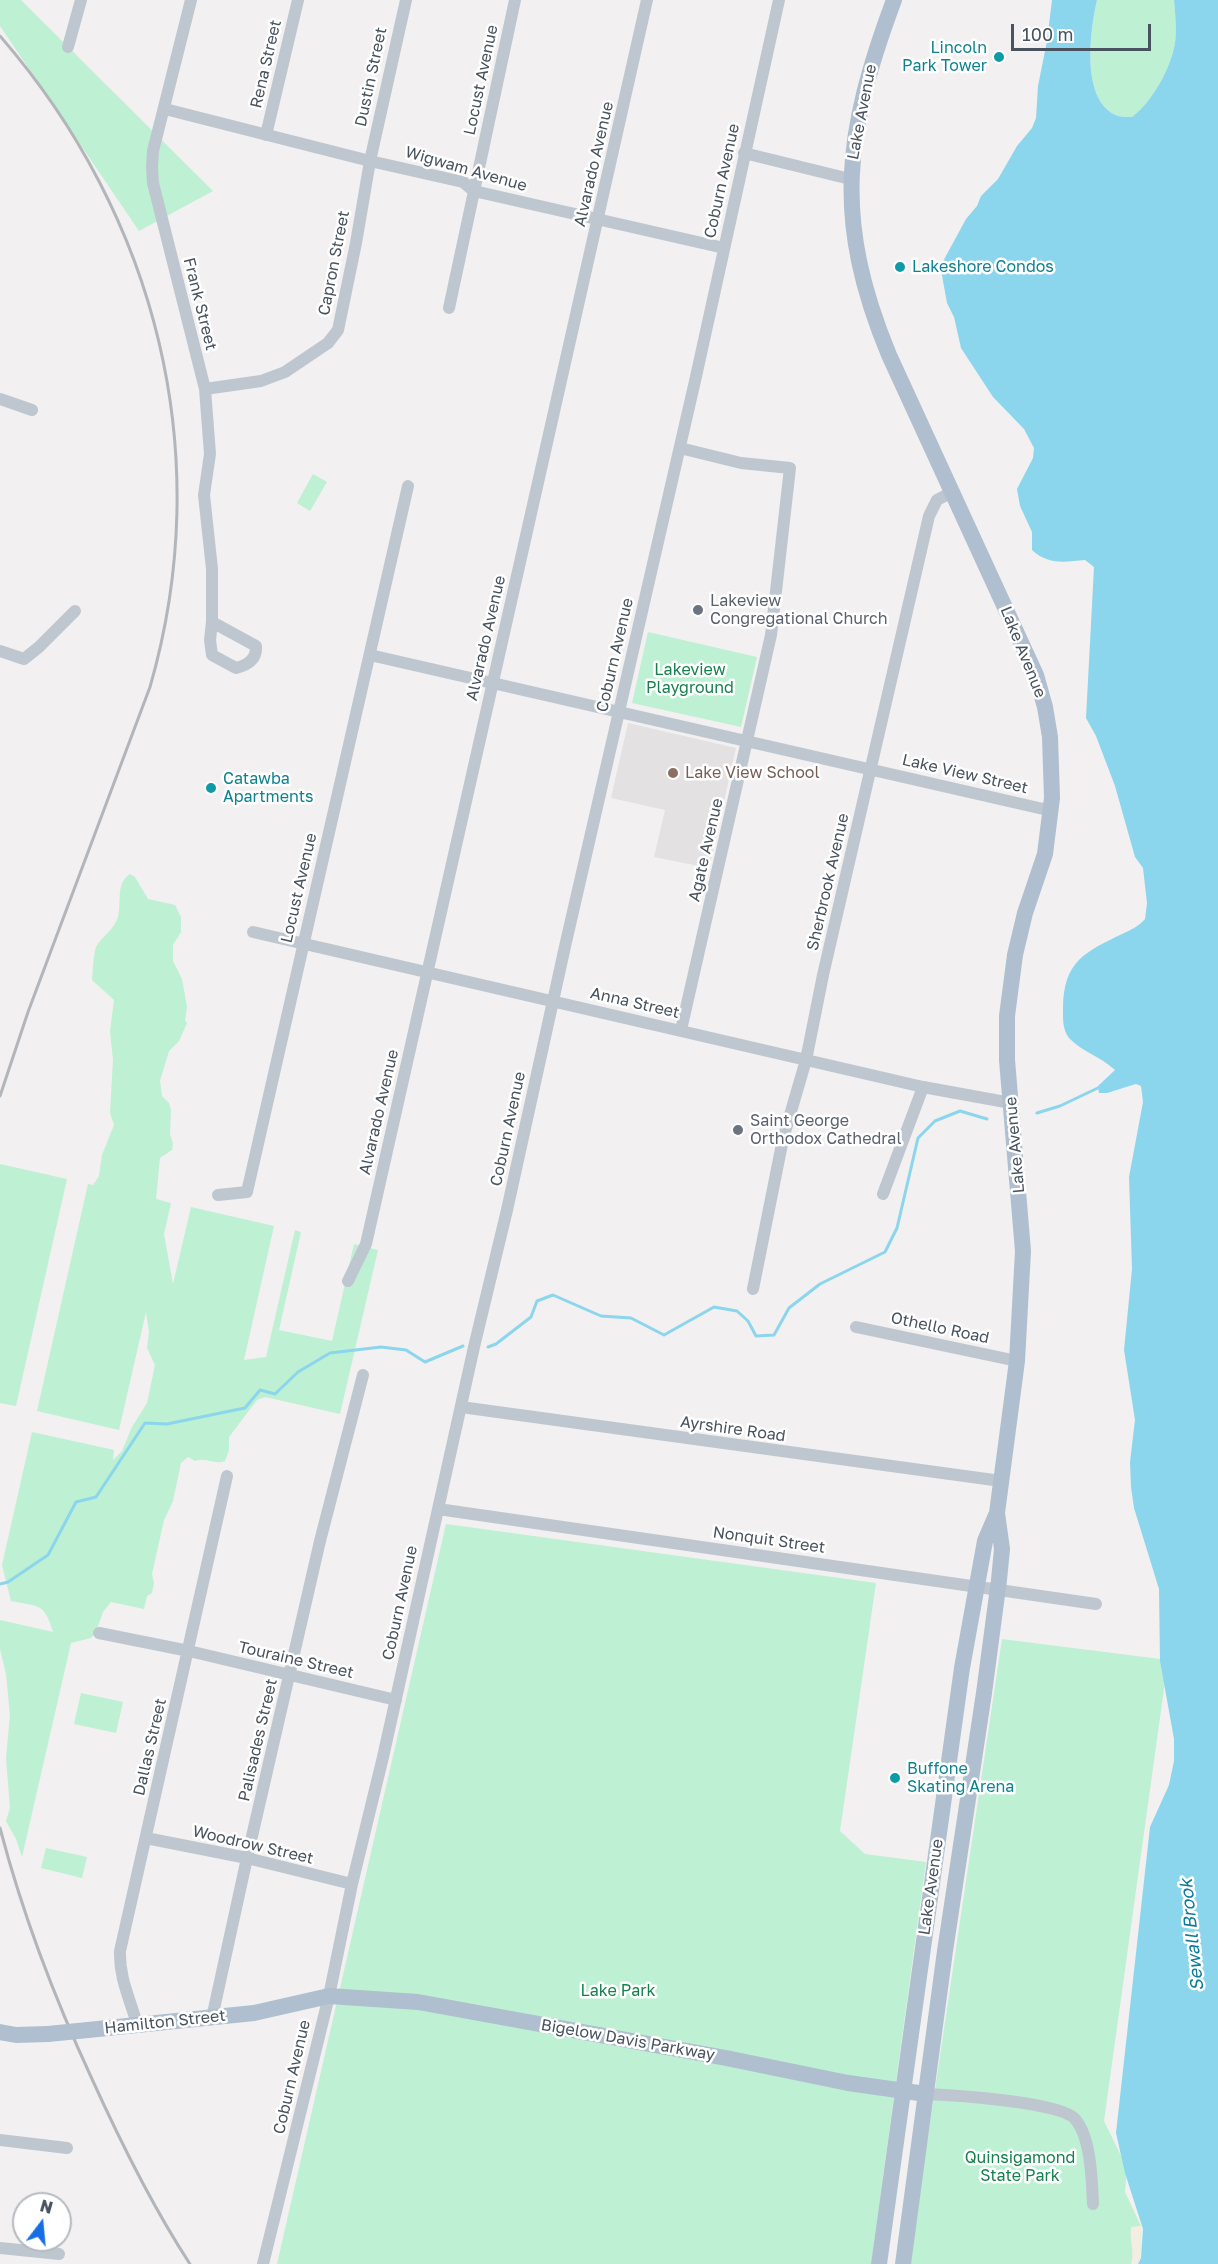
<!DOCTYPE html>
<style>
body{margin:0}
#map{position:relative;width:1218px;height:2264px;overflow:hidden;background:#f2f0f0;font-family:"Golos Text",sans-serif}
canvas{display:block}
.north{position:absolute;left:12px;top:2192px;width:60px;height:60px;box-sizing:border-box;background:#fff;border:2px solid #b6babf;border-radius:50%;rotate:16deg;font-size:16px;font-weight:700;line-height:24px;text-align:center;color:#48535e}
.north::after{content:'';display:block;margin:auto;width:21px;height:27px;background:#176de5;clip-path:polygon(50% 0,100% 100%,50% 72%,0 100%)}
.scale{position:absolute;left:1011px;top:24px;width:140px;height:27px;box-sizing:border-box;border:3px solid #48535e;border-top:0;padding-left:8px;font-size:18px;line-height:21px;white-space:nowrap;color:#48535e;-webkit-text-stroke:4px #fff;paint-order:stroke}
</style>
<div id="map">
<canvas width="1218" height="2264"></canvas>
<div class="north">N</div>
<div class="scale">100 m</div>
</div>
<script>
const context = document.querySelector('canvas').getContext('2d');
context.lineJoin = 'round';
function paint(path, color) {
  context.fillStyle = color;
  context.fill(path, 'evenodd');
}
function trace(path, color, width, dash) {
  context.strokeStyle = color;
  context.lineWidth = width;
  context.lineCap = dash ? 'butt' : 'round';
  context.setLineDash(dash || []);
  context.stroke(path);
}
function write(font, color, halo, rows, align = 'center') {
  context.font = font + ' "Golos Text",sans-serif';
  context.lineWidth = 5;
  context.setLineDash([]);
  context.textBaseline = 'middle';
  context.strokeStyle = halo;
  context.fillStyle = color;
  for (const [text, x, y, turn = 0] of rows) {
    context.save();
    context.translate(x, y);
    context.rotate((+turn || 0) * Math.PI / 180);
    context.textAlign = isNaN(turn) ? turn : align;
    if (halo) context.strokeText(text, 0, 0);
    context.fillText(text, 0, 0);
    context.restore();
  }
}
const education = new Path2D(`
 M 628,723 L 736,748 L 709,868 L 654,857 L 665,810 L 611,798 Z`);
const green = new Path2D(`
 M 0,0 L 21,0 L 213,191 L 139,231 L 0,26 Z
 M 1097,0 L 1174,0 C 1175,14 1177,29 1175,43 C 1171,68 1152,102 1132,117 C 1128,117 1122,117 1118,116 C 1080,102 1090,30 1097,0 Z
 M 313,474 L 327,482 L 310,511 L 297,503 Z
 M 648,632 L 757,657 L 741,727 L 632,703 Z
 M 130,874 L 135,877 L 148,899 L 175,905 L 181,917 L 181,932 L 173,945 L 173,961 L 182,979 L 187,1007 L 185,1020 L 187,1023 L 179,1041 L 169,1051 L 160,1081 L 162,1096 L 169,1103 L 171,1110 L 170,1134 L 173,1144 L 172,1150 L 160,1158 L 156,1199 L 171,1203 L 164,1234 L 173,1284 L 191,1207 L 274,1226 L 244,1360 L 266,1357 L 295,1230 L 301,1232 L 279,1330 L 332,1341 L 354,1244 L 378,1250 L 340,1414 L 265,1397 L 257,1400 L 229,1437 L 229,1450 L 225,1461 C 215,1465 206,1457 195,1461 L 188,1457 L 181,1463 L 173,1501 L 164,1520 L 152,1574 L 154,1583 L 152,1593 L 147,1596 L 144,1609 L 111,1602 L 103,1612 L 96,1632 L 91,1638 L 71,1643 L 22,1857 L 16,1839 L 6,1821 L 10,1808 L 6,1758 L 10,1715 L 6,1674 L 0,1649 L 0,1620 L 53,1632 C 44,1602 39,1607 11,1601 L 2,1565 L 32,1432 L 114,1450 L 113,1460 L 122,1451 L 132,1427 L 147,1403 L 155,1365 L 147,1348 L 149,1332 L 146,1312 L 119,1430 L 37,1411 L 88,1184 L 93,1185 L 99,1176 L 102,1155 L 114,1125 L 110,1113 L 113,1060 L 110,1031 L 114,1000 L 92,980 C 93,970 93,957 96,947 C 100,938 115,929 118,917 C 122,902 115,884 130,874 Z
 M 0,1164 L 67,1179 L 16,1406 L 0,1403 Z
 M 446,1524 L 876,1583 L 840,1831 L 865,1854 L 926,1862 L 871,2264 L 277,2264 Z
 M 1002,1639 L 1168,1660 L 1104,2121 L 1127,2168 L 1125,2192 L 1141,2226 L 1140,2257 L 1138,2264 L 909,2264 Z
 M 81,1693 L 123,1702 L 116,1733 L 74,1724 Z
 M 46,1848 L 87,1857 L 82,1878 L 41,1868 Z`);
const sand = new Path2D(`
 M 1141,2226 L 1140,2257 L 1138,2264 L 1131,2264 C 1135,2251 1129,2240 1131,2227 Z`);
const water = new Path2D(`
 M 1052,0 L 1097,0 C 1090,30 1080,102 1118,116 C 1122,117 1128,117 1132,117 C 1152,102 1171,68 1175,43 C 1177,29 1175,14 1174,0 L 1218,0 L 1218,2264 L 1138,2264 L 1141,2258 L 1143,2229 L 1125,2173 L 1116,2133 L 1150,1827 L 1169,1785 L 1174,1761 L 1174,1739 L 1160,1661 L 1159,1589 L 1134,1508 L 1131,1487 L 1130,1462 L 1135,1420 L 1124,1350 L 1132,1269 L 1129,1177 L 1143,1102 L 1141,1086 L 1136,1084 L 1107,1093 L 1099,1093 L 1098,1086 L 1115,1070 C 1101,1057 1081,1051 1069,1038 C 1062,1029 1063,1017 1063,1007 C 1064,961 1085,952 1122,934 C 1131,930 1139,926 1145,919 L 1147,903 L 1143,868 L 1135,857 L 1115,786 L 1096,736 L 1086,718 L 1094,567 L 1085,560 C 1065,562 1048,565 1032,550 L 1032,532 L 1020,506 L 1017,489 L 1033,458 L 1034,448 L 1024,429 L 993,397 L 961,348 L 954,317 L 947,303 L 941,270 L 941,265 L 966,219 L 977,206 L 981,196 L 998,179 L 1017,146 L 1032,128 L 1036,118 L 1038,86 L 1047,41 Z`);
const stream = new Path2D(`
 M 1037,1113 L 1060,1106 L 1102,1086
 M 488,1347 L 496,1344 L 531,1317 L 537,1301 L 553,1295 L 601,1316 L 631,1318 L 664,1335 L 714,1307 L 737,1311 L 748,1321 L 756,1336 L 774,1335 L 789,1308 L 820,1284 L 885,1252 L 897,1228 L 918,1138 L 935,1121 L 960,1111 L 987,1119
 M 0,1584 L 8,1582 L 48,1555 L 76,1502 L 96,1497 L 145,1423 L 167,1424 L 245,1408 L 260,1390 L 275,1394 L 298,1372 L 330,1353 L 381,1347 L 406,1350 L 425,1362 L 463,1346`);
const minor = new Path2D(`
 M 191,0 L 153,151 L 152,167 L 153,183 L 205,389 L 210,454 L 204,495 L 212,569 L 212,622 L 210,640 L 212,655 L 236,668 C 248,665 257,659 256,646 L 212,622
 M 68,47 L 81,0
 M 165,109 L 370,161 L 463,182 L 474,191 L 724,248
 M 266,135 L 298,0
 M 744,153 L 850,179
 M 449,308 L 515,0
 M 205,389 L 261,381 L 285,372 L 328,343 L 338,330 L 356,243 L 370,161 L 406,0
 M 0,399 L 32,410
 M 680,448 L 741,463 L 790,468 L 771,635 L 681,1030
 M 0,651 L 24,659 L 39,647 L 75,611
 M 370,655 L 1052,811
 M 253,932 L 923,1087 L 1011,1103
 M 883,1194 L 923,1087
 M 218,1195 L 247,1192 L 408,486
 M 348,1281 L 366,1244 L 647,0
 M 753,1289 L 783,1139 L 806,1060 L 823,975 L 929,516 L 937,500 L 952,492
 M 856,1327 L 1017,1361
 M 461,1407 L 1001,1481
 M 438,1509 L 1096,1604
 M 99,1633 L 189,1651 L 396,1700
 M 146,1838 L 247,1858 L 352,1884
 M 212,2018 L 247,1858 L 320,1541 L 363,1375
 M 137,2024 C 130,1999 119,1978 120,1951 L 227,1476
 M 926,2094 C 952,2095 1061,2102 1075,2119 C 1091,2137 1092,2181 1093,2204
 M 0,2140 L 67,2148
 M 0,2248 L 59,2254
 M 263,2264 L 329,1996 L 352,1884 L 383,1757 L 474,1347 L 507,1210 L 566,942 L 695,381 L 779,0`);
const major = new Path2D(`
 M 88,2030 L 254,2013 L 329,1996 L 418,2002 L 726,2058 L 848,2083 L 926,2094
 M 0,2032 L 16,2035 L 48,2034
 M 879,2264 L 962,1668 L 985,1541 L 997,1513 L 1017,1361 L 1023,1251 L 1007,1060 L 1007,1016 L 1015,955 L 1025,913 L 1045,854 L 1052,798 L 1050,737 L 1045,707 L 1036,675 L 889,355 C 833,220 844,134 894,0
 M 903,2264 L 945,1951 L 984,1693 L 999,1580 L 1002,1549 L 997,1513`);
const rail = new Path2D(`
 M 0,36 C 157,217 217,455 150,687 L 28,1012 L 0,1096
 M 0,1828 C 23,1916 54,1997 92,2079 C 121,2143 152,2206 190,2264`);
const majorBridge = new Path2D(`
 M 48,2034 L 88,2030`);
const markers = [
 [999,57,6,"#0f9aa8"],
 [900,267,6,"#0f9aa8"],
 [698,610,6,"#6b7280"],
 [673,773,6,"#8d6e63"],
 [211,788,6,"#0f9aa8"],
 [738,1130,6,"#6b7280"],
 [895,1778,6,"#0f9aa8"]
];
const cultureNames = [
 ["Lincoln",987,48,"right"],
 ["Park Tower",987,66,"right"],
 ["Lakeshore Condos",912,267],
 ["Catawba",223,779],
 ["Apartments",223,797],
 ["Buffone",907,1769],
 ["Skating Arena",907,1787]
];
const streetNames = [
 ["Rena Street",266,64,-77],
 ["Dustin Street",371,77,-78],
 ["Locust Avenue",481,80,-78],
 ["Lake Avenue",862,112,-79],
 ["Alvarado Avenue",594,164,-77],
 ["Wigwam Avenue",466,169,16],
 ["Coburn Avenue",722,181,-78],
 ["Capron Street",334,263,-79],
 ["Frank Street",200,304,76],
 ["Alvarado Avenue",486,638,-77],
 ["Lake Avenue",1023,652,68],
 ["Coburn Avenue",615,655,-77],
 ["Lake View Street",965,774,13],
 ["Agate Avenue",706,850,-77],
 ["Sherbrook Avenue",828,882,-77],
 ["Locust Avenue",299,888,-77],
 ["Anna Street",635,1003,13],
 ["Alvarado Avenue",379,1112,-77],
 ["Coburn Avenue",508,1129,-78],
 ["Lake Avenue",1015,1145,-95],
 ["Othello Road",940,1328,12],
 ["Ayrshire Road",733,1429,8],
 ["Nonquit Street",769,1540,8],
 ["Coburn Avenue",400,1603,-78],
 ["Touraine Street",296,1660,13],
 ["Palisades Street",258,1740,-77],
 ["Dallas Street",150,1747,-77],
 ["Woodrow Street",253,1845,13],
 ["Lake Avenue",931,1887,-82],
 ["Hamilton Street",165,2022,-6],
 ["Bigelow Davis Parkway",628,2040,10],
 ["Coburn Avenue",292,2077,-77]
];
const worshipNames = [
 ["Lakeview",710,601],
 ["Congregational Church",710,619],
 ["Saint George",750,1121],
 ["Orthodox Cathedral",750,1139]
];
const parkNames = [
 ["Lakeview",690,670],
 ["Playground",690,688],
 ["Lake Park",618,1991],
 ["Quinsigamond",1020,2158],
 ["State Park",1020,2176]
];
const educationNames = [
 ["Lake View School",685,773]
];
const waterNames = [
 ["Sewall Brook",1192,1935,-96]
];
paint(education, '#e3e1e2');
paint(green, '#bef0d3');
paint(sand, '#f3eee1');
paint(water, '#8bd6ed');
trace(stream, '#8bd6ed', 3);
trace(minor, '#bec7cf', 12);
trace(major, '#afbfcf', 16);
trace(rail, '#b2b5ba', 3);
trace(majorBridge, '#afbfcf', 16);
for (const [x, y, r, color] of markers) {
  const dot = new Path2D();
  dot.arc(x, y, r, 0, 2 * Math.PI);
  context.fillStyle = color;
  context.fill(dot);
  trace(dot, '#fff', 2);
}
write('16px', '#0d838f', '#fff', cultureNames, 'left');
write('16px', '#48535e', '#fff', streetNames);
write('16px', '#5b616d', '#fff', worshipNames, 'left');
write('16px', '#16814e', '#fff', parkNames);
write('16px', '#785e54', '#fff', educationNames, 'left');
write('italic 18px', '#0c7c9d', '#fff', waterNames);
</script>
